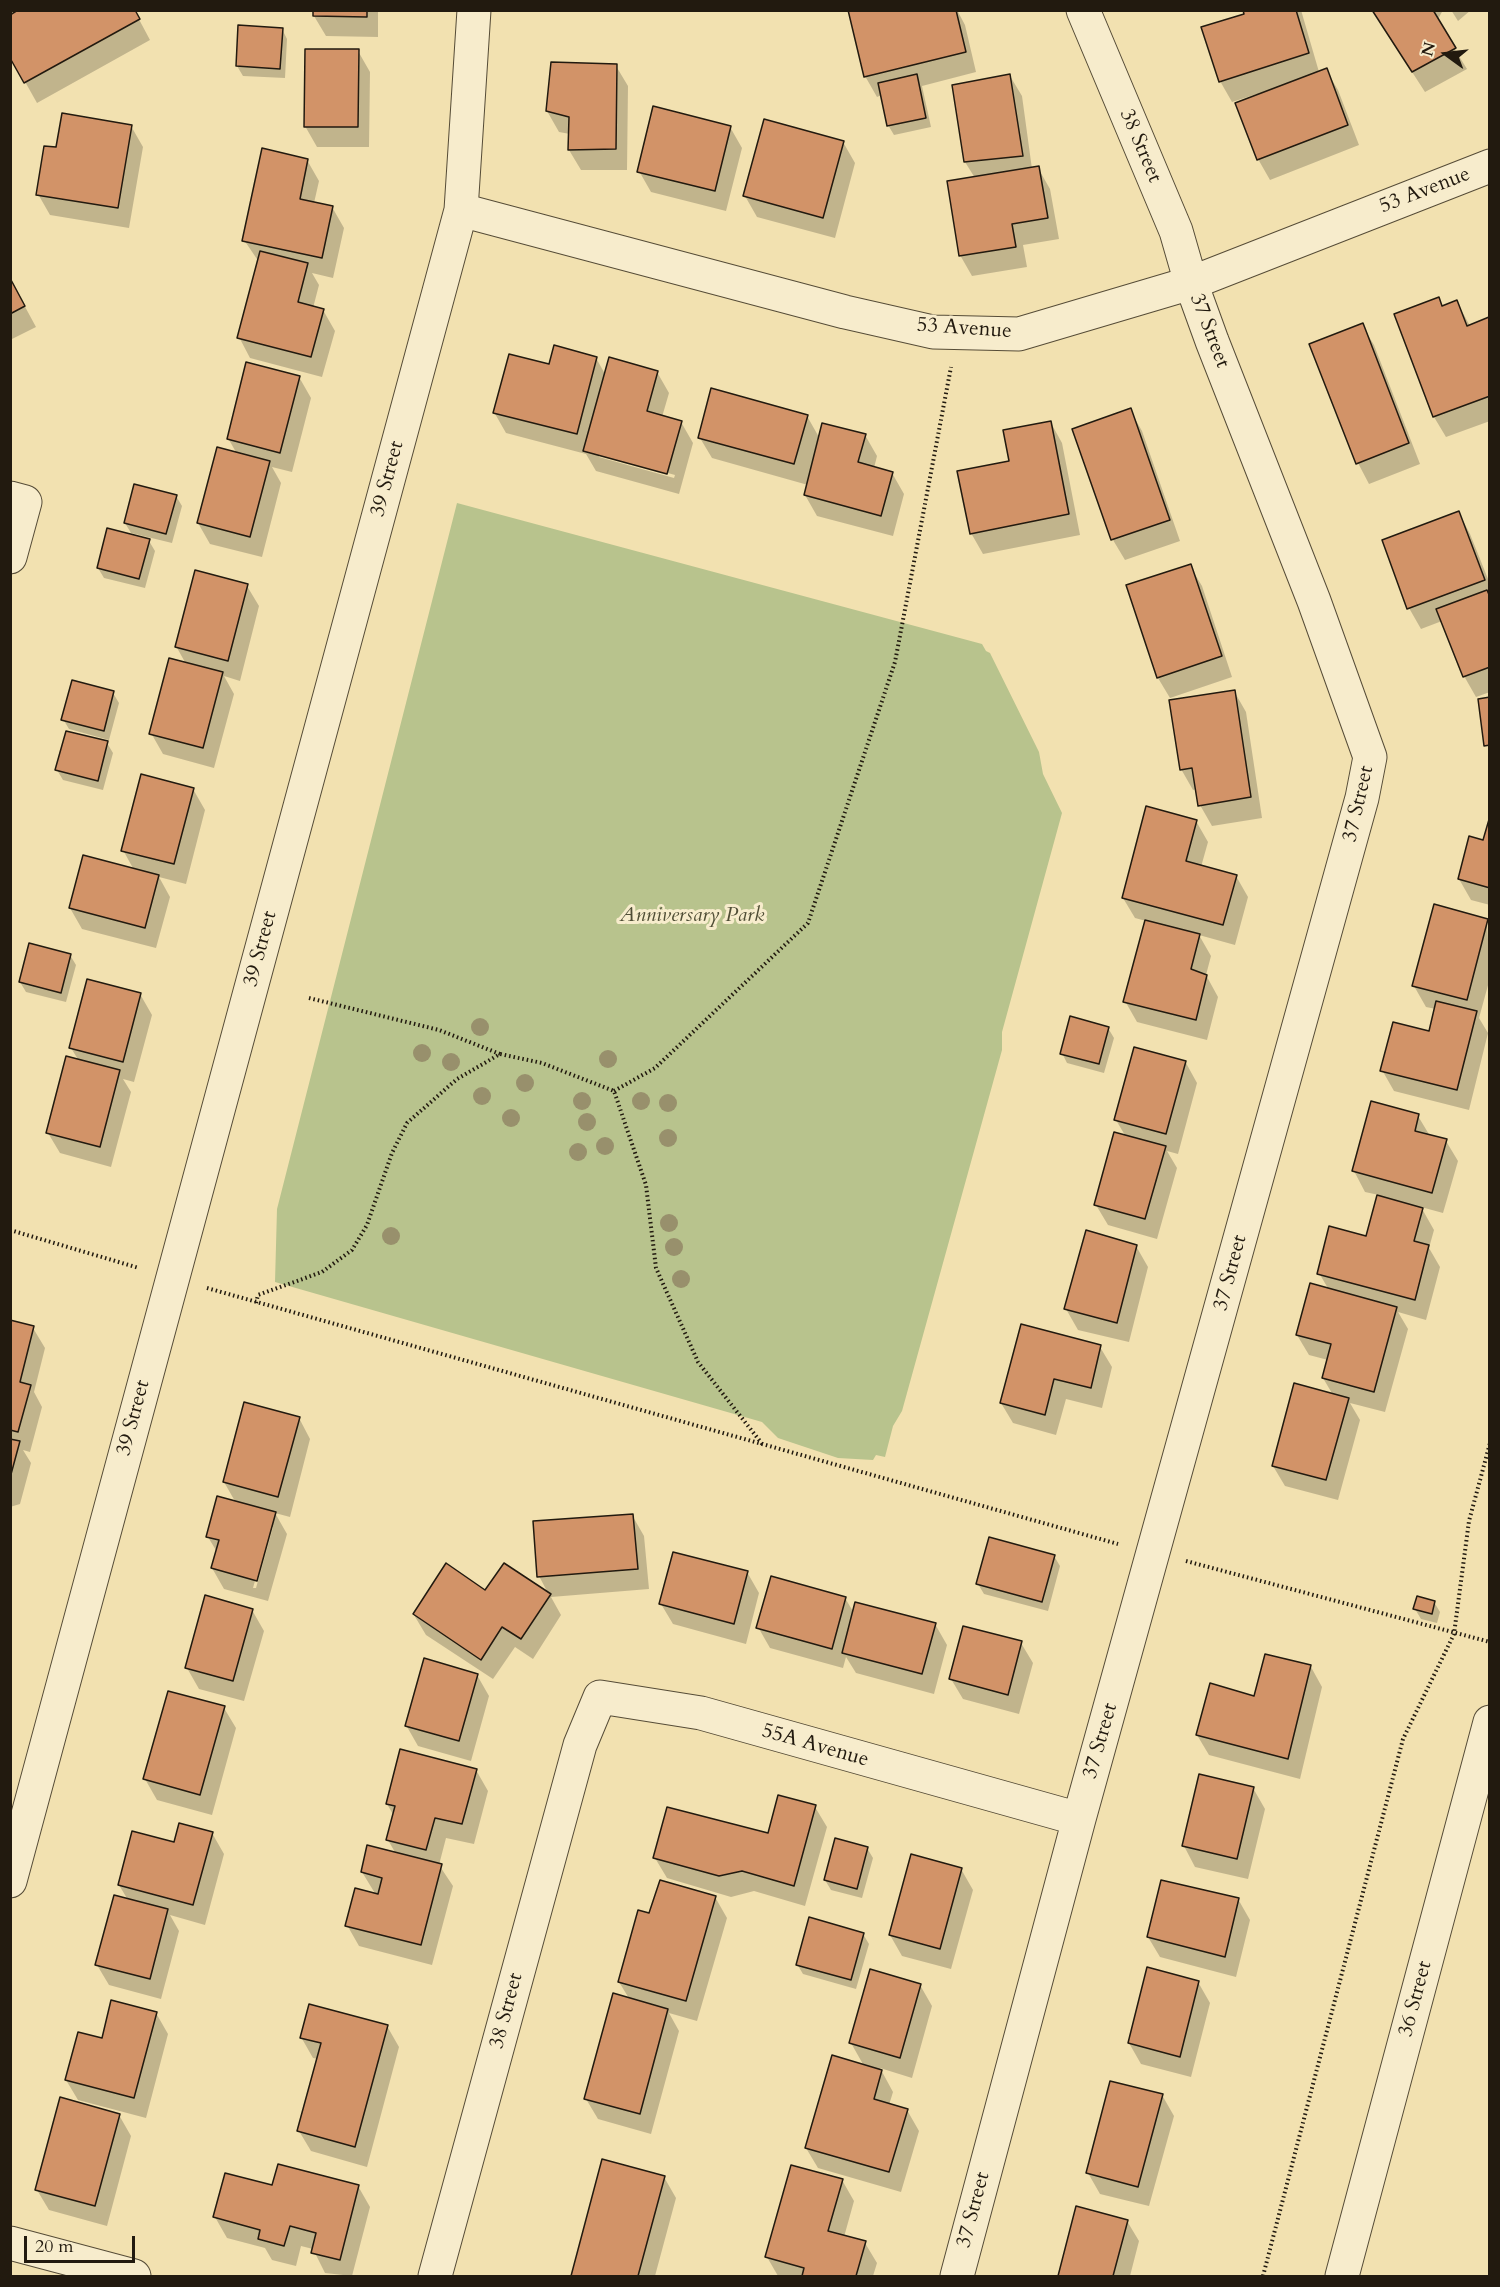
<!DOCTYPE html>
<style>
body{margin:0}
#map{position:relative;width:1500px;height:2287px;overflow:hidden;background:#f2e1b0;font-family:Cardo,serif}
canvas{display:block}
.frame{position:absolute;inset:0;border:12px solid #221a0f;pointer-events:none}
.north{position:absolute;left:1416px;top:24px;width:60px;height:60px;-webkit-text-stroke:4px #f7eccc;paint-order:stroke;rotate:285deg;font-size:16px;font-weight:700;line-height:24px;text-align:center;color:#221a0f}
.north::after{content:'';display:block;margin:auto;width:21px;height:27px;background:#221a0f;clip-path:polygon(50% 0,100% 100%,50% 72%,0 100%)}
.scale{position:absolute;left:24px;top:2236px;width:111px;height:27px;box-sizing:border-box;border:3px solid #221a0f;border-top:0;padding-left:8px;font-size:18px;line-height:21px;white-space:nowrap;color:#221a0f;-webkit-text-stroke:4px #f7eccc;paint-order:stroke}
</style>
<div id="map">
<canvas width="1500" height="2287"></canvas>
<div class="frame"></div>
<div class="north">N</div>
<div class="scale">20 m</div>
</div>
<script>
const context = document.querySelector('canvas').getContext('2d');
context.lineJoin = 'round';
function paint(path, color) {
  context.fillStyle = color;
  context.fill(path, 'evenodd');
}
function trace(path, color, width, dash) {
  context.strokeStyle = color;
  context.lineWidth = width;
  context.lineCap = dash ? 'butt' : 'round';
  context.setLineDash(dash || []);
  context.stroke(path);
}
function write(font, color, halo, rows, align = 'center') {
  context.font = font + ' Cardo,serif';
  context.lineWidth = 6;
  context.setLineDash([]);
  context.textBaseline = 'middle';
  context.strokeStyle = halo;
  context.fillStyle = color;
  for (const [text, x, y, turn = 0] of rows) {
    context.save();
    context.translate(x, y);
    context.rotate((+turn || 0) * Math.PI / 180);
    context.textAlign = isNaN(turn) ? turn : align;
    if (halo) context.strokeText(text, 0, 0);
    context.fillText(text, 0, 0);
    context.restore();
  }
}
const green = new Path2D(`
 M 457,503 L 982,644 L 986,651 L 990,653 L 1039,752 L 1043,774 L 1062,813 L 1002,1032 L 1002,1050 L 902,1411 L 893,1426 L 885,1457 L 876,1455 L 873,1460 L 838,1458 L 778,1438 L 762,1422 L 275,1282 L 277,1209 Z`);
const shadow = new Path2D(`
 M 134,10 L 150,40 L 37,103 L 10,55 Z
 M 314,10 L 378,10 L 378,37 L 326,36 L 314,16 Z
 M 928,10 L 957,10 L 965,25 L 976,72 L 922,86 L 931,127 L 894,135 L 888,125 L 882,95 L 877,97 L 865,76 Z
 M 1244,10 L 1301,10 L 1319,72 L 1326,70 L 1338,90 L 1359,145 L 1270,180 L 1258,159 L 1257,94 L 1232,102 L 1220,81 L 1246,15 Z
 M 1372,10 L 1443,10 L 1437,21 L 1467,69 L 1425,92 Z
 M 1451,10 L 1471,10 L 1458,21 Z
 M 282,29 L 287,39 L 285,78 L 243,76 L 237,66 Z
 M 358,51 L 370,72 L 369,147 L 317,147 L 305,126 Z
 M 616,66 L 628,86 L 627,170 L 581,170 L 569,150 L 570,134 L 559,132 L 547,111 Z
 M 1010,76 L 1022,96 L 1032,169 L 1038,168 L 1050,189 L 1059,239 L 1023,245 L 1027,267 L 972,276 L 960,255 L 975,178 L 965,162 Z
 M 131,126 L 143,147 L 129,228 L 50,215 L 38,194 L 58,149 Z
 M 730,127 L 742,148 L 726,211 L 651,192 L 639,171 Z
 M 843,142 L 855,163 L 835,238 L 757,217 L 745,196 Z
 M 307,160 L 319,181 L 314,203 L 332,207 L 344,228 L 333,278 L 312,273 L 319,285 L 313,308 L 323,310 L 335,331 L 322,377 L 250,358 L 239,337 L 259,262 L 244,240 Z
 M 10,279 L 36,327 L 10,340 Z
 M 1438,298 L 1443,307 L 1457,302 L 1470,326 L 1490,320 L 1490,421 L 1446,437 L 1434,417 L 1396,315 Z
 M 1362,325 L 1374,345 L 1420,464 L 1369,484 L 1358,463 Z
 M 596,358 L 605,374 L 657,372 L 669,393 L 662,417 L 681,422 L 693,443 L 679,494 L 596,471 L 586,454 L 506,433 L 494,412 L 550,366 ZM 599,454 L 675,475 L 674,478 L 599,457 Z
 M 299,377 L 311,398 L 292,472 L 272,467 L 281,483 L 262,557 L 210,544 L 198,523 L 237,454 L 228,438 Z
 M 1130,410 L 1142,431 L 1180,541 L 1125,560 L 1113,540 L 1074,430 Z
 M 807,416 L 820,439 L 865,435 L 877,456 L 874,468 L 892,473 L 904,494 L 893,536 L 817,516 L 805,495 L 808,485 L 712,458 L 700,438 Z
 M 1051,423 L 1062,443 L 1080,535 L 983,554 L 971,533 L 1011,462 Z
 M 176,496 L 182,506 L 172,543 L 131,533 L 125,523 Z
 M 1459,513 L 1470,534 L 1490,584 L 1490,692 L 1476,697 L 1464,676 L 1442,621 L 1421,629 L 1409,608 Z
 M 149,541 L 155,551 L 145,588 L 104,578 L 98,568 Z
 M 1190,566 L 1202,586 L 1232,677 L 1170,698 L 1158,678 Z
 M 247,586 L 259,606 L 240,681 L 224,676 L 234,694 L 214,768 L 163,754 L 151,733 L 186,664 L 176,646 Z
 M 1234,691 L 1246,712 L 1262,818 L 1212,826 L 1200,805 L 1197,789 L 1193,790 L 1181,769 Z
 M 113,693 L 119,703 L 109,740 L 69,729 L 63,719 Z
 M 107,743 L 113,753 L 103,790 L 63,780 L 57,770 Z
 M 193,789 L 205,810 L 186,884 L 159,877 L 170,897 L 156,948 L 82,929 L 70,908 L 134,870 L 123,850 Z
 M 1196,821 L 1208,842 L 1201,867 L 1236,876 L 1248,897 L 1235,945 L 1199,935 L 1211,956 L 1206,975 L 1218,997 L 1207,1040 L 1137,1022 L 1125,1001 L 1146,921 L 1135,918 L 1123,898 Z
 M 1490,822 L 1490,905 L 1471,900 L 1459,879 L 1484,842 Z
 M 1487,920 L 1490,978 L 1479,1018 L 1488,1033 L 1469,1110 L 1394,1091 L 1382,1070 L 1430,1033 L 1436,1009 L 1426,1007 L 1414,986 Z
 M 70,955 L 76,965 L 66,1002 L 26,992 L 20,982 Z
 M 140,994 L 152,1015 L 134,1082 L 123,1079 L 131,1092 L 111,1167 L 60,1153 L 48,1133 L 79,1061 L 71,1048 Z
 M 1108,1028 L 1114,1038 L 1104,1073 L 1067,1063 L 1062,1053 Z
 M 1186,1063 L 1197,1083 L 1178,1154 L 1167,1151 L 1177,1168 L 1157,1239 L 1108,1225 L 1096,1205 L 1126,1137 L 1116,1120 Z
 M 1418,1116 L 1430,1136 L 1446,1141 L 1458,1161 L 1443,1213 L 1421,1207 L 1434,1230 L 1429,1248 L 1440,1267 L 1426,1320 L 1398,1312 L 1408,1329 L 1385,1412 L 1350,1403 L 1360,1420 L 1338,1500 L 1285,1486 L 1273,1466 L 1333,1395 L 1323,1378 L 1328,1360 L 1309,1355 L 1297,1335 L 1329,1290 L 1319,1273 L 1367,1238 L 1379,1195 L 1365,1192 L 1354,1171 Z
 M 1136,1246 L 1148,1267 L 1129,1342 L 1078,1330 L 1066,1309 Z
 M 10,1322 L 33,1328 L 45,1348 L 34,1392 L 42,1407 L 30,1452 L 23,1450 L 31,1463 L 20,1504 L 10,1507 Z
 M 1100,1347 L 1112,1367 L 1102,1408 L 1066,1399 L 1056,1435 L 1013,1423 L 1001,1403 Z
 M 299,1418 L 310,1439 L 290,1517 L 275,1513 L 287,1534 L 268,1601 L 224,1589 L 212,1568 L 217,1552 L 208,1537 L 236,1503 L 224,1482 ZM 270,1527 L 273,1527 L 256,1588 L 253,1588 Z
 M 632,1515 L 644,1536 L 649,1589 L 551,1597 L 561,1615 L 533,1659 L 515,1647 L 493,1679 L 426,1635 L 414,1615 L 486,1592 L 549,1595 L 539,1576 Z
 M 1054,1556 L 1060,1566 L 1048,1611 L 984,1594 L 978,1584 Z
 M 747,1572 L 759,1593 L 746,1644 L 673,1624 L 661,1604 Z
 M 845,1598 L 854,1613 L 935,1624 L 947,1645 L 934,1694 L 856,1673 L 846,1657 L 843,1668 L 770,1648 L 758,1627 Z
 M 1434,1602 L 1440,1612 L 1437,1623 L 1421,1619 L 1415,1609 Z
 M 252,1610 L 264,1631 L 244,1701 L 199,1689 L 187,1668 Z
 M 1021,1643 L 1033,1663 L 1019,1714 L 963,1699 L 951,1679 Z
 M 1311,1667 L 1322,1687 L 1300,1779 L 1209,1755 L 1197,1735 L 1255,1698 Z
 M 477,1675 L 489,1696 L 471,1761 L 418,1746 L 406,1725 Z
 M 224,1708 L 236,1728 L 212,1815 L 157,1800 L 145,1779 Z
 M 476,1770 L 488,1791 L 474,1844 L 446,1838 L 439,1865 L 453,1886 L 432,1965 L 359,1946 L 347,1925 L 376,1895 L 362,1872 L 396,1854 L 388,1840 L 394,1816 L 387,1804 Z
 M 1253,1788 L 1265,1809 L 1248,1879 L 1195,1867 L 1184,1846 Z
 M 815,1807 L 827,1827 L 805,1906 L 754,1891 L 731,1897 L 667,1878 L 655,1858 L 769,1834 Z
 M 212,1833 L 224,1854 L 205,1925 L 170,1915 L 179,1931 L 161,1999 L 109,1985 L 97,1965 L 128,1900 L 119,1885 L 175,1844 Z
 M 867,1848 L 873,1858 L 862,1898 L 831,1890 L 825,1880 Z
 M 961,1869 L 973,1890 L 951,1969 L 902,1956 L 890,1935 Z
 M 715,1897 L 727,1918 L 697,2021 L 669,2013 L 679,2031 L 651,2134 L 598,2119 L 586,2099 L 630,2000 L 619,1982 L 650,1915 Z
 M 1238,1899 L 1250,1920 L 1236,1977 L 1160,1957 L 1148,1937 Z
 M 863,1934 L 869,1944 L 856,1989 L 803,1974 L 797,1964 Z
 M 1198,1982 L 1210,2003 L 1191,2077 L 1141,2064 L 1129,2043 Z
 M 920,1985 L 932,2006 L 912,2078 L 880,2068 L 893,2092 L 889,2105 L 907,2110 L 919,2131 L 901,2192 L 818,2168 L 806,2148 L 864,2066 L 851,2043 Z
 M 156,2013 L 168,2034 L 146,2118 L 78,2100 L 66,2080 Z
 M 387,2026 L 399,2047 L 367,2167 L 311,2151 L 299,2131 L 318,2059 L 313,2058 L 301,2037 Z
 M 1162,2095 L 1174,2116 L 1149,2206 L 1100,2194 L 1088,2173 Z
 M 119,2115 L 131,2136 L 107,2226 L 49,2210 L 37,2190 Z
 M 603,2161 L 664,2177 L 676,2198 L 655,2276 L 573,2276 Z
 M 842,2180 L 854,2201 L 844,2237 L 865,2243 L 877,2263 L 873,2276 L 778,2276 L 767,2257 Z
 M 358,2186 L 370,2207 L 352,2276 L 325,2273 L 313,2249 L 301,2246 L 296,2266 L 272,2260 L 265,2248 L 227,2238 L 215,2217 L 273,2187 Z
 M 1078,2208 L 1127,2221 L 1139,2241 L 1130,2276 L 1060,2276 Z`);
const building = new Path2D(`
 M 18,10 L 135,10 L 140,19 L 24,83 L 10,58 L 10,15 Z
 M 313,10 L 367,10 L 367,17 L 313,16 Z
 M 848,10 L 956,10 L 966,52 L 864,77 Z
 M 1243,10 L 1296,10 L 1309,53 L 1219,82 L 1201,27 L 1244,14 Z
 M 1372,10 L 1433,10 L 1456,48 L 1412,72 Z
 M 238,25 L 283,28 L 280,69 L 236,66 Z
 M 305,49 L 359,49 L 358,127 L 304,127 Z
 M 551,62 L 617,64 L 616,149 L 568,150 L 569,117 L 546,111 Z
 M 1327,68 L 1348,125 L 1257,160 L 1235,103 Z
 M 917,74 L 926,118 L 887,126 L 878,83 Z
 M 1010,74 L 1023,156 L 964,162 L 952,85 Z
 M 653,106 L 731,126 L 715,191 L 637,172 Z
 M 62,113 L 132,125 L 118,208 L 36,195 L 44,146 L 56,147 Z
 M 764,119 L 844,141 L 823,218 L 743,196 Z
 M 262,148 L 308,159 L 300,199 L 333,206 L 322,258 L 242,241 Z
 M 1039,166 L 1048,218 L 1012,224 L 1016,247 L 959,256 L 947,181 Z
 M 260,251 L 308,263 L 298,302 L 324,309 L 311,357 L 237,338 Z
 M 10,278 L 25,306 L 10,314 Z
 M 1439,297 L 1442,306 L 1457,300 L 1467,326 L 1489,317 L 1490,396 L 1433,417 L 1394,314 Z
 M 1363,323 L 1409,443 L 1356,464 L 1309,344 Z
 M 554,345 L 597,357 L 577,434 L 493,413 L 509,354 L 549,364 Z
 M 609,357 L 658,371 L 647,411 L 682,421 L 667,474 L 583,451 Z
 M 246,362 L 300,376 L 280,453 L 227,439 Z
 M 711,388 L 808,415 L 794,464 L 698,438 Z
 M 1131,408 L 1170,520 L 1111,540 L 1072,429 Z
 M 1051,421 L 1069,514 L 970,534 L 957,471 L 1009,461 L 1003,430 Z
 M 822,423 L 866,434 L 858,462 L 893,472 L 881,516 L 804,495 Z
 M 217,447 L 270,461 L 250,537 L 197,523 Z
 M 134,484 L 177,495 L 166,534 L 124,523 Z
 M 1459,511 L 1485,580 L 1407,609 L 1382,540 Z
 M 107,528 L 150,539 L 139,579 L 97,568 Z
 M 1191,564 L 1222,656 L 1157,678 L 1126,585 Z
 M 195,570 L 248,584 L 228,661 L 175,647 Z
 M 1487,590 L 1490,597 L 1490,667 L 1463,677 L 1436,609 Z
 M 169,658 L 223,672 L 203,748 L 149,734 Z
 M 72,680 L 114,691 L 104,731 L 61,720 Z
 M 1235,690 L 1251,797 L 1198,806 L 1192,768 L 1180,770 L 1169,700 Z
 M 1490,697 L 1490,745 L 1484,746 L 1478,699 Z
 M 66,731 L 108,741 L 98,781 L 55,770 Z
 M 141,774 L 194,788 L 174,864 L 121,851 Z
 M 1146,806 L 1197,820 L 1186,861 L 1237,875 L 1223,925 L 1122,898 Z
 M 1490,816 L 1490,888 L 1458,879 L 1469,836 L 1483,840 Z
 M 83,855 L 159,875 L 145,928 L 69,908 Z
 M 1434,904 L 1488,919 L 1467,1000 L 1412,986 Z
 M 1145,920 L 1200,934 L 1191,969 L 1207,975 L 1196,1020 L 1123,1002 Z
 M 29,943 L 71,954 L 61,993 L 19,982 Z
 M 87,979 L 141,993 L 123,1062 L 69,1048 Z
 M 1436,1001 L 1477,1011 L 1457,1090 L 1380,1071 L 1393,1022 L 1429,1031 Z
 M 1070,1016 L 1109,1027 L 1099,1064 L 1060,1054 Z
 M 1134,1047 L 1186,1061 L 1166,1134 L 1114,1120 Z
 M 66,1056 L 120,1070 L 100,1147 L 46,1133 Z
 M 1371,1101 L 1419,1114 L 1415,1131 L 1447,1139 L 1432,1193 L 1352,1171 Z
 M 1114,1132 L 1166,1146 L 1145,1219 L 1094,1205 Z
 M 1377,1195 L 1423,1208 L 1414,1241 L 1429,1245 L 1415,1300 L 1317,1274 L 1329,1226 L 1366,1236 Z
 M 1086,1230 L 1137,1245 L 1117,1323 L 1064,1309 Z
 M 1310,1283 L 1397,1307 L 1374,1392 L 1322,1378 L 1331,1344 L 1296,1335 Z
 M 10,1320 L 34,1326 L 20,1382 L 31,1385 L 18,1432 L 10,1430 Z
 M 1021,1324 L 1101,1345 L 1091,1388 L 1054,1379 L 1045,1415 L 1000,1403 Z
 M 1294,1383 L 1349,1398 L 1326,1480 L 1272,1466 Z
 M 244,1402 L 300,1417 L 278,1497 L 223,1482 Z
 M 10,1439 L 20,1441 L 10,1478 Z
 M 217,1496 L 276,1512 L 257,1581 L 211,1568 L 219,1540 L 206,1537 Z
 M 633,1514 L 638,1569 L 537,1577 L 533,1521 Z
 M 989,1537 L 1055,1555 L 1042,1602 L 976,1584 Z
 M 673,1552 L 748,1571 L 734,1624 L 659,1604 Z
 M 446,1563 L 485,1590 L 504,1563 L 551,1594 L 521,1639 L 502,1627 L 481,1660 L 413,1614 Z
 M 771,1576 L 846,1597 L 832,1649 L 756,1628 Z
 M 205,1595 L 253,1609 L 233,1681 L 185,1668 Z
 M 1417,1596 L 1435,1601 L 1432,1614 L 1413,1609 Z
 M 855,1602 L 936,1623 L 922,1674 L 842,1653 Z
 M 963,1626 L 1022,1641 L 1008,1695 L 949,1679 Z
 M 1265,1654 L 1311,1665 L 1288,1759 L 1196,1735 L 1210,1683 L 1254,1696 Z
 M 424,1658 L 478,1674 L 459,1741 L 405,1726 Z
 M 168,1691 L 225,1706 L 200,1795 L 143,1779 Z
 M 400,1749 L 477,1769 L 462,1824 L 435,1818 L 426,1850 L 386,1840 L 395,1806 L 386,1804 Z
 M 1199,1774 L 1254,1787 L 1237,1859 L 1182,1846 Z
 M 778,1795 L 816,1805 L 794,1886 L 742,1871 L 719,1876 L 653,1858 L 667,1807 L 768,1833 Z
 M 179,1823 L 213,1832 L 193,1905 L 118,1885 L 132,1831 L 174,1842 Z
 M 835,1838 L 868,1847 L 857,1889 L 824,1880 Z
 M 367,1845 L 442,1864 L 421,1945 L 345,1926 L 355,1888 L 378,1894 L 382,1878 L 361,1872 Z
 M 911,1854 L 962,1868 L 940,1949 L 889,1935 Z
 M 660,1880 L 716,1896 L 686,2001 L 618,1982 L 638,1910 L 649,1913 Z
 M 1161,1880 L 1239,1898 L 1225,1957 L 1147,1937 Z
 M 114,1895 L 168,1909 L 150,1979 L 95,1965 Z
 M 809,1917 L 864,1933 L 851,1980 L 796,1965 Z
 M 1147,1967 L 1199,1981 L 1180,2057 L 1128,2043 Z
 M 870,1969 L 921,1984 L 900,2058 L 849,2043 Z
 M 613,1993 L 668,2009 L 640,2114 L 584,2099 Z
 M 111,2000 L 157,2012 L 134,2098 L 65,2080 L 78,2032 L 102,2038 Z
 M 309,2004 L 388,2025 L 355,2147 L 297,2131 L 321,2043 L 300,2038 Z
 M 832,2055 L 882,2070 L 874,2099 L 908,2109 L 889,2172 L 805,2148 Z
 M 1110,2081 L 1163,2094 L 1138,2187 L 1086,2173 Z
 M 60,2097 L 120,2114 L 95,2206 L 35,2190 Z
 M 602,2159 L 665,2176 L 638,2276 L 571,2276 Z
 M 278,2164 L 359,2185 L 340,2260 L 311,2253 L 316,2233 L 290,2226 L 284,2246 L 258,2239 L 260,2230 L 213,2217 L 225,2173 L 272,2185 Z
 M 791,2165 L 843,2179 L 828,2231 L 866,2241 L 856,2276 L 802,2276 L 804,2268 L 765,2257 Z
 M 1076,2206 L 1128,2220 L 1113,2276 L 1058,2276 Z`);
const path = new Path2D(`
 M 309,998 L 439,1030 L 500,1054
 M 614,1091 L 655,1068 L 808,923 L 895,662 L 951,367
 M 10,1230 L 139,1268
 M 207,1288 L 1118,1544
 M 256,1303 L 258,1295 L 322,1272 L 352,1250 L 367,1225 L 392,1153 L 407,1123 L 457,1079 L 500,1054 L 542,1063 L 614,1091 L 646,1185 L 656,1268 L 698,1362 L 763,1445
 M 1186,1561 L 1490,1642
 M 1263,2276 L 1403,1739 L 1454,1634 L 1469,1521 L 1490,1443`);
const minor = new Path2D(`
 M 461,210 L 845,312 L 933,332 L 1019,334 L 1191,283 L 1490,166
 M 10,498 L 25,502 L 10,557
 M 10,1881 L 461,210 L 474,10
 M 10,2243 L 134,2276
 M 435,2276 L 580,1745 L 600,1697 L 701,1713 L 1079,1819
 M 957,2276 L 1079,1819 L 1362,798 L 1370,757 L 1314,601 L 1212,341 L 1191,283 L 1176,231 L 1083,10
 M 1342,2276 L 1490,1722`);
const trees = [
 [480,1027],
 [422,1053],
 [608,1059],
 [451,1062],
 [525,1083],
 [482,1096],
 [582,1101],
 [641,1101],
 [668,1103],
 [511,1118],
 [587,1122],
 [668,1138],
 [605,1146],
 [578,1152],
 [669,1223],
 [391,1236],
 [674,1247],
 [681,1279]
];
const streetNames = [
 ["38 Street",1140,146,67],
 ["53 Avenue",1425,191,-21],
 ["53 Avenue",964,329,4],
 ["37 Street",1209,331,69],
 ["39 Street",388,479,-75],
 ["37 Street",1359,804,-77],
 ["39 Street",261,949,-75],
 ["37 Street",1231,1273,-75],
 ["39 Street",134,1418,-75],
 ["37 Street",1101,1741,-74],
 ["55A Avenue",815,1746,16],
 ["36 Street",1416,1999,-75],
 ["38 Street",507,2011,-75],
 ["37 Street",974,2210,-75]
];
const parkNames = [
 ["Anniversary Park",692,916]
];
paint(green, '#b8c38d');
paint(shadow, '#0003');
paint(building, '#d29368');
trace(building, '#221a0f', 1.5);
trace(minor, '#564c37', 35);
trace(path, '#221a0f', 4, [1.5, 3]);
trace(minor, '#f7eccc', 33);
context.fillStyle = '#98906c';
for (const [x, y] of trees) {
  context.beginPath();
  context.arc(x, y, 9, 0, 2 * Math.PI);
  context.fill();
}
write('21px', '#221a0f', '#f7eccc', streetNames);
write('italic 21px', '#4f4d35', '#f7eccc', parkNames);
</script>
